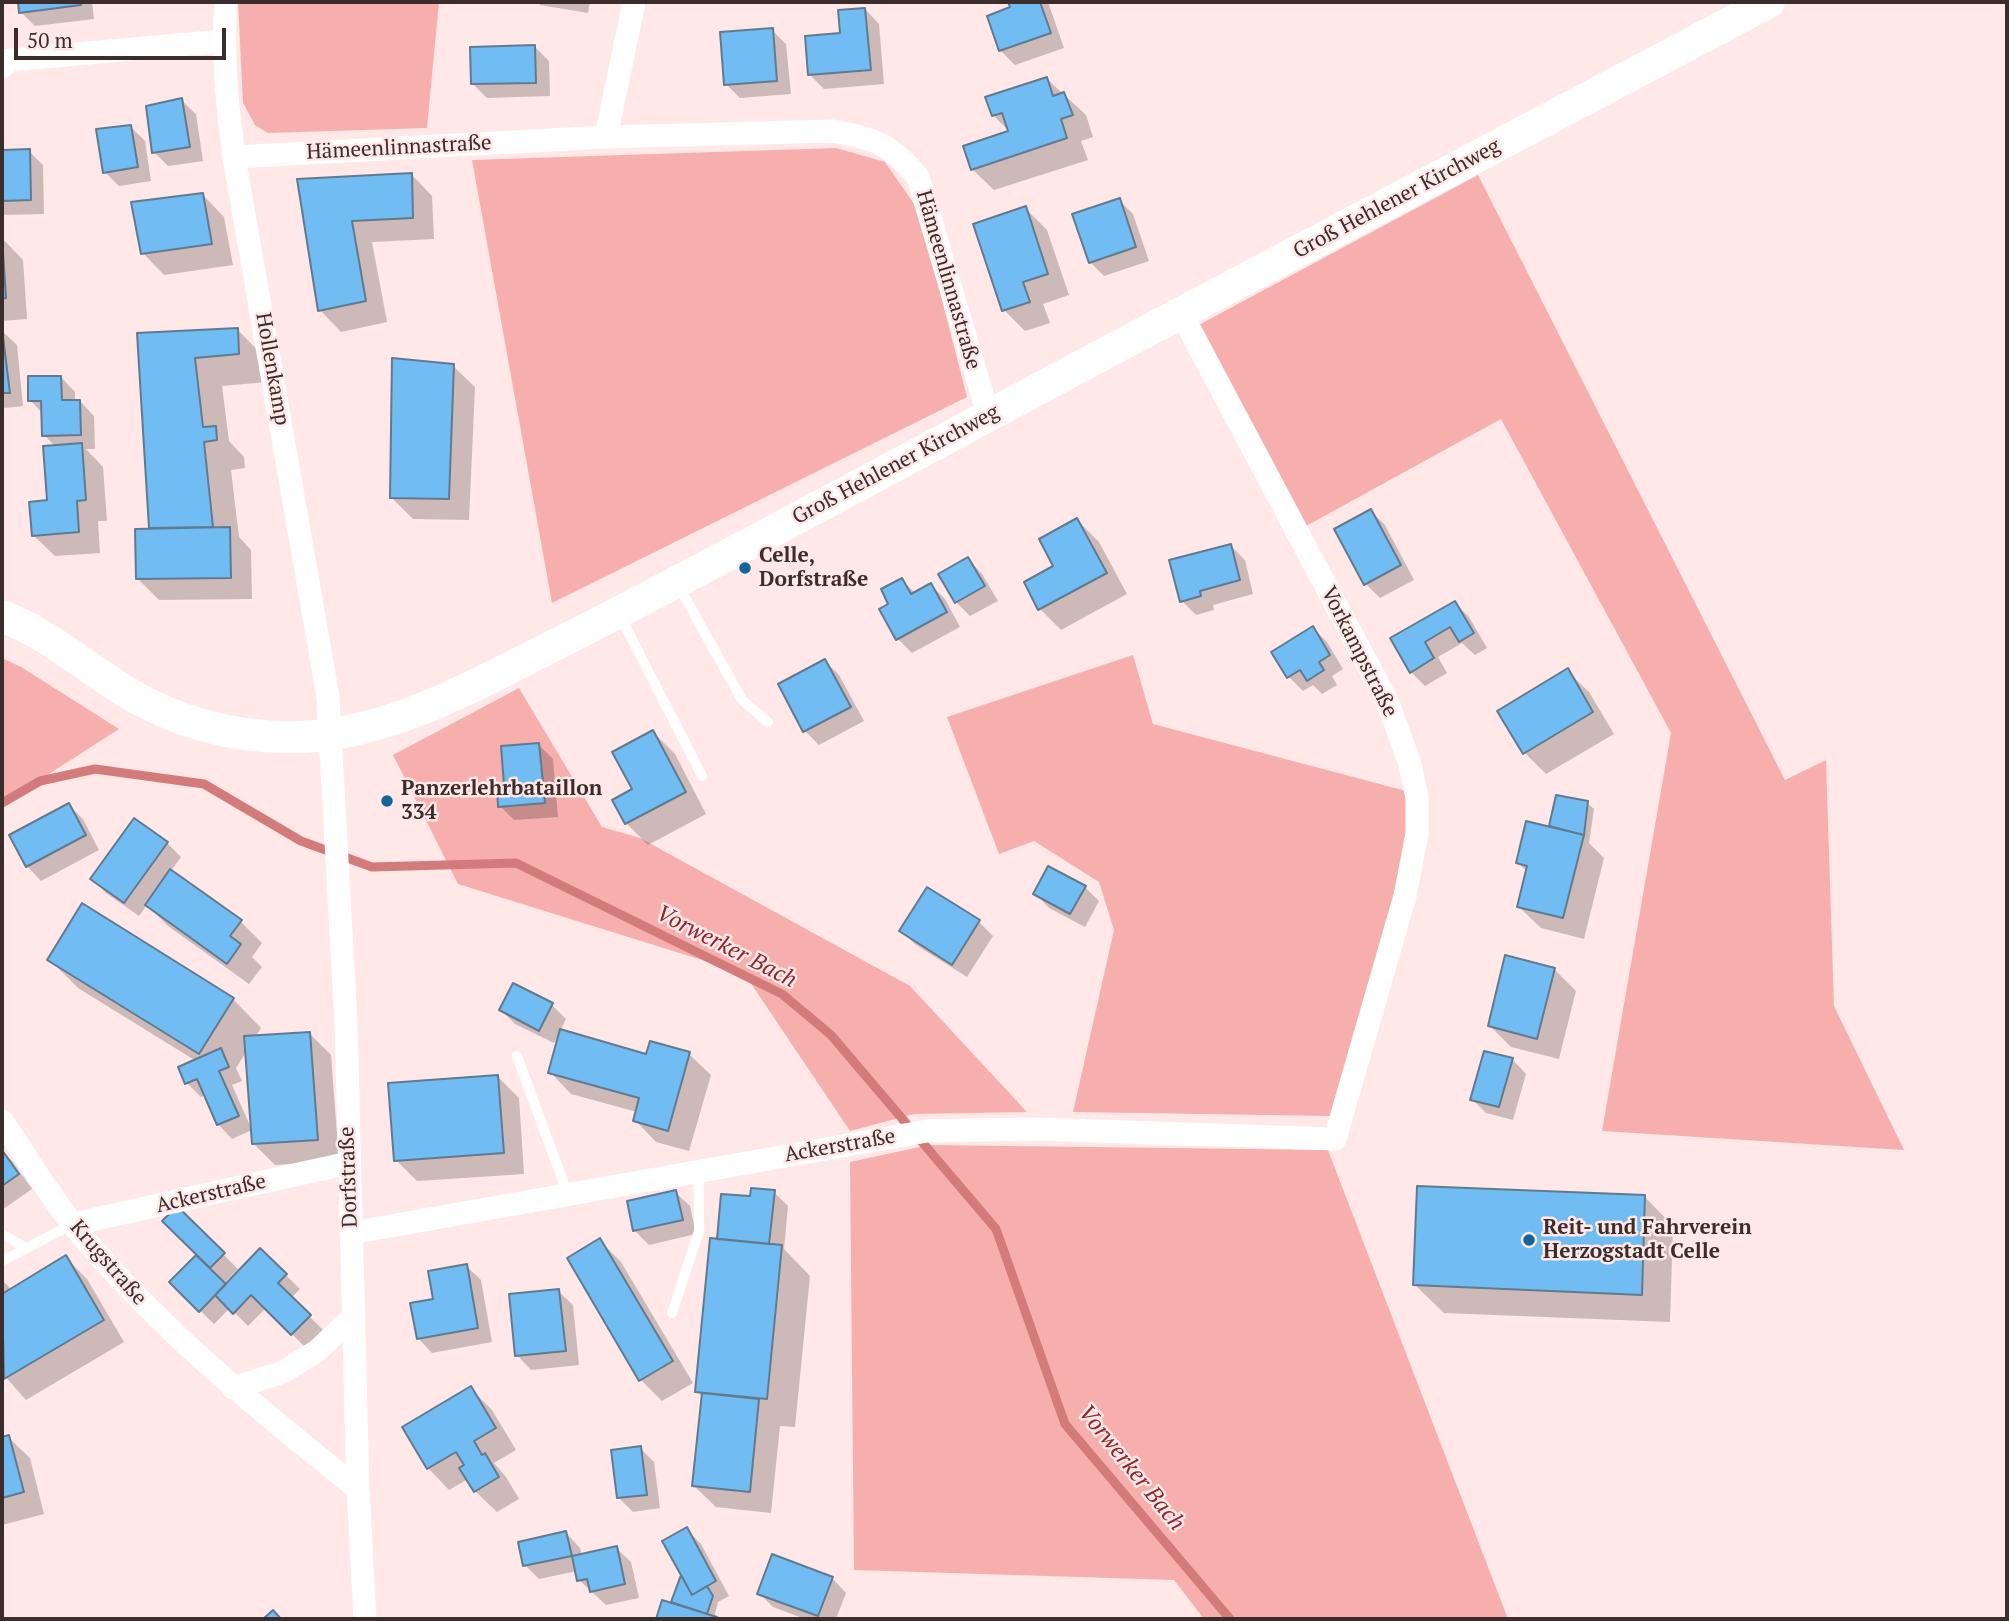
<!DOCTYPE html>
<meta charset="utf-8">
<style>
body{margin:0}
#map{position:relative;width:2009px;height:1621px;overflow:hidden;background:#ffe8e7;font-family:"PT Serif",serif}
canvas{display:block}
.frame{position:absolute;inset:0;border:4px solid #3a2d2c;pointer-events:none}
.scale{position:absolute;left:14px;top:28px;width:212px;height:32px;box-sizing:border-box;border:4px solid #3a2d2c;border-top:0;padding-left:9px;font-size:21px;line-height:24px;white-space:nowrap;color:#3a2d2c;-webkit-text-stroke:5px #ffe8e7;paint-order:stroke}
</style>
<div id="map">
<canvas width="2009" height="1621"></canvas>
<div class="frame"></div>
<div class="scale">50 m</div>
</div>
<script>
const context = document.querySelector('canvas').getContext('2d');
context.lineJoin = 'round';
function paint(path, color) {
  context.fillStyle = color;
  context.fill(path, 'evenodd');
}
function trace(path, color, width, dash) {
  context.strokeStyle = color;
  context.lineWidth = width;
  context.lineCap = dash ? 'butt' : 'round';
  context.setLineDash(dash || []);
  context.stroke(path);
}
function write(font, color, halo, rows, align = 'center') {
  context.font = font + ' "PT Serif",serif';
  context.lineWidth = 5;
  context.setLineDash([]);
  context.textBaseline = 'middle';
  context.strokeStyle = halo;
  context.fillStyle = color;
  for (const [text, x, y, turn = 0] of rows) {
    context.save();
    context.translate(x, y);
    context.rotate((+turn || 0) * Math.PI / 180);
    context.textAlign = isNaN(turn) ? turn : align;
    if (halo) context.strokeText(text, 0, 0);
    context.fillText(text, 0, 0);
    context.restore();
  }
}
const green = new Path2D(`
 M 238,2 L 439,2 L 427,128 L 268,133 L 255,125 L 243,103 Z
 M 836,148 L 885,162 L 919,211 L 967,397 L 552,603 L 472,160 Z
 M 1478,175 L 1785,780 L 1826,760 L 1834,1006 L 1904,1150 L 1602,1131 L 1671,733 L 1501,419 L 1306,526 L 1197,326 Z
 M 1133,655 L 1153,724 L 1410,792 L 1411,844 L 1331,1116 L 1073,1112 L 1114,930 L 1099,882 L 1034,841 L 999,854 L 947,717 Z
 M 2,658 L 21,667 L 119,729 L 2,804 Z
 M 519,688 L 602,827 L 640,838 L 910,986 L 1027,1112 L 914,1114 L 850,1131 L 744,973 L 458,884 L 393,755 Z
 M 929,1145 L 1328,1150 L 1508,1619 L 1204,1619 L 1174,1580 L 854,1570 L 850,1162 Z`);
const shadow = new Path2D(`
 M 20,2 L 92,2 L 94,19 L 35,26 L 21,12 Z
 M 537,2 L 590,2 L 588,13 L 540,5 Z
 M 1010,2 L 1048,2 L 1064,48 L 1015,65 L 1001,51 L 989,17 L 1012,8 Z
 M 865,9 L 879,24 L 884,84 L 824,89 L 810,75 Z
 M 772,30 L 786,44 L 791,94 L 740,98 L 726,84 Z
 M 535,47 L 549,61 L 550,96 L 487,98 L 473,84 Z
 M 1047,79 L 1086,115 L 1093,137 L 1081,141 L 1088,160 L 994,190 L 972,169 L 1011,133 L 993,115 Z
 M 181,100 L 196,114 L 203,161 L 168,166 L 154,152 Z
 M 131,127 L 145,141 L 151,181 L 119,186 L 105,172 Z
 M 29,151 L 43,165 L 44,214 L 2,215 L 2,152 Z
 M 411,174 L 432,196 L 434,239 L 372,242 L 387,322 L 341,332 L 320,310 L 299,181 Z
 M 203,195 L 224,217 L 233,265 L 164,275 L 143,253 Z
 M 1119,200 L 1133,214 L 1149,261 L 1104,276 L 1090,262 Z
 M 1025,208 L 1047,230 L 1069,295 L 1043,304 L 1050,323 L 1025,331 L 1004,310 Z
 M 2,238 L 23,260 L 27,319 L 2,321 Z
 M 237,329 L 265,358 L 267,382 L 222,386 L 229,441 L 244,457 L 245,468 L 231,470 L 239,537 L 251,550 L 252,599 L 159,600 L 138,579 L 151,530 L 139,335 Z
 M 2,331 L 17,345 L 23,406 L 5,408 L 2,404 Z
 M 453,366 L 475,387 L 469,520 L 413,519 L 392,498 Z
 M 61,377 L 75,392 L 75,401 L 80,401 L 94,416 L 95,449 L 86,449 L 103,467 L 107,521 L 98,521 L 100,553 L 55,556 L 33,535 L 49,502 L 56,447 L 44,435 L 43,414 L 30,400 Z
 M 1371,511 L 1385,525 L 1414,580 L 1380,598 L 1366,584 Z
 M 1077,520 L 1099,542 L 1127,594 L 1061,630 L 1040,609 Z
 M 1231,546 L 1245,560 L 1253,594 L 1213,605 L 1214,610 L 1196,615 L 1182,601 Z
 M 968,559 L 982,574 L 998,601 L 970,616 L 956,602 L 941,575 Z
 M 902,580 L 915,593 L 931,585 L 945,599 L 960,627 L 912,653 L 898,639 L 891,605 Z
 M 1455,603 L 1469,617 L 1487,648 L 1475,655 L 1462,643 L 1438,657 L 1447,673 L 1425,686 L 1411,672 L 1392,639 Z
 M 1313,628 L 1327,642 L 1343,669 L 1332,676 L 1337,685 L 1322,694 L 1313,685 L 1303,691 L 1289,677 L 1273,652 Z
 M 825,661 L 839,675 L 864,721 L 819,745 L 805,731 Z
 M 1567,671 L 1589,692 L 1614,734 L 1546,774 L 1525,753 Z
 M 653,732 L 675,754 L 706,814 L 648,845 L 626,823 Z
 M 539,745 L 553,759 L 558,817 L 514,820 L 500,806 L 506,787 Z
 M 1587,803 L 1594,809 L 1589,843 L 1604,858 L 1584,939 L 1541,928 L 1519,907 L 1528,872 L 1517,862 L 1554,830 L 1551,826 Z
 M 69,805 L 83,819 L 99,850 L 41,881 L 27,866 L 11,836 Z
 M 167,843 L 181,857 L 170,872 L 241,922 L 262,943 L 252,957 L 262,967 L 249,984 L 168,926 L 147,905 L 139,916 L 106,893 L 92,879 Z
 M 1085,887 L 1099,901 L 1085,927 L 1049,908 L 1035,893 Z
 M 979,922 L 993,936 L 967,977 L 916,945 L 901,931 Z
 M 50,960 L 233,999 L 261,1028 L 255,1037 L 310,1034 L 331,1055 L 339,1161 L 275,1165 L 254,1144 L 247,1051 L 236,1068 L 242,1081 L 232,1085 L 252,1130 L 232,1139 L 218,1124 L 205,1095 L 201,1097 L 187,1083 L 196,1061 L 78,988 Z
 M 1554,969 L 1576,991 L 1559,1059 L 1511,1047 L 1490,1026 Z
 M 552,1005 L 566,1019 L 560,1031 L 647,1056 L 689,1054 L 711,1075 L 689,1151 L 656,1142 L 635,1120 L 637,1112 L 571,1094 L 550,1072 L 560,1035 L 558,1035 L 554,1043 L 515,1024 L 501,1010 Z
 M 1512,1059 L 1526,1074 L 1513,1120 L 1486,1113 L 1472,1099 Z
 M 498,1077 L 519,1098 L 524,1174 L 417,1181 L 396,1160 Z
 M 2,1151 L 12,1161 L 32,1189 L 2,1210 Z
 M 675,1192 L 690,1206 L 696,1234 L 649,1245 L 635,1231 L 629,1202 Z
 M 774,1192 L 788,1206 L 784,1249 L 810,1276 L 795,1427 L 780,1426 L 771,1513 L 716,1507 L 694,1486 L 703,1398 L 697,1391 L 721,1241 L 752,1198 Z
 M 1645,1197 L 1673,1226 L 1670,1322 L 1444,1313 L 1415,1285 Z
 M 177,1209 L 238,1269 L 223,1284 L 226,1286 L 261,1251 L 300,1289 L 291,1298 L 323,1330 L 306,1348 L 266,1308 L 248,1326 L 230,1308 L 214,1324 L 171,1282 L 198,1255 Z
 M 600,1241 L 621,1262 L 693,1383 L 662,1401 L 641,1380 Z
 M 66,1258 L 87,1279 L 124,1342 L 26,1400 L 2,1373 L 2,1280 L 12,1290 Z
 M 466,1266 L 481,1280 L 492,1342 L 432,1353 L 418,1338 L 435,1300 Z
 M 558,1291 L 573,1305 L 579,1365 L 531,1370 L 517,1355 Z
 M 471,1389 L 492,1410 L 516,1450 L 494,1463 L 506,1477 L 519,1499 L 497,1512 L 475,1491 L 468,1479 L 449,1490 L 428,1468 Z
 M 8,1437 L 30,1458 L 44,1514 L 2,1525 L 2,1439 Z
 M 640,1448 L 654,1462 L 660,1508 L 633,1512 L 619,1498 Z
 M 687,1530 L 701,1544 L 729,1596 L 718,1602 L 714,1618 L 716,1619 L 657,1619 L 663,1602 L 678,1607 L 673,1602 L 683,1575 Z
 M 566,1533 L 580,1548 L 582,1555 L 616,1548 L 631,1562 L 639,1598 L 606,1605 L 579,1580 L 577,1571 L 539,1579 L 525,1565 Z
 M 832,1578 L 846,1593 L 836,1619 L 805,1619 L 773,1607 L 759,1593 Z`);
const stream = new Path2D(`
 M 2,803 L 40,781 L 95,769 L 204,784 L 301,841 L 372,867 L 516,863 L 782,994 L 831,1035 L 996,1229 L 1065,1424 L 1230,1619`);
const building = new Path2D(`
 M 18,2 L 80,2 L 81,5 L 19,13 Z
 M 1008,2 L 1040,2 L 1051,33 L 999,51 L 987,16 L 1010,7 Z
 M 865,8 L 871,70 L 808,75 L 805,36 L 840,33 L 838,10 Z
 M 773,28 L 777,81 L 724,85 L 720,32 Z
 M 535,45 L 536,83 L 471,84 L 470,47 Z
 M 1047,77 L 1053,96 L 1064,92 L 1073,115 L 1061,119 L 1067,138 L 971,170 L 963,146 L 1008,131 L 1002,113 L 992,116 L 985,97 Z
 M 182,98 L 190,147 L 152,153 L 146,106 Z
 M 131,125 L 138,167 L 103,173 L 96,129 Z
 M 30,149 L 31,200 L 2,201 L 2,150 Z
 M 412,173 L 413,218 L 352,221 L 366,301 L 318,311 L 297,179 Z
 M 203,193 L 212,244 L 141,254 L 131,202 Z
 M 1120,198 L 1136,247 L 1089,263 L 1072,214 Z
 M 1026,206 L 1048,274 L 1023,282 L 1030,302 L 1002,311 L 973,224 Z
 M 2,237 L 6,298 L 2,299 Z
 M 238,328 L 239,354 L 195,358 L 203,427 L 216,426 L 217,440 L 204,442 L 213,527 L 149,528 L 137,333 Z
 M 2,329 L 10,393 L 2,393 Z
 M 392,358 L 454,364 L 449,499 L 390,498 Z
 M 28,376 L 61,376 L 62,400 L 80,400 L 81,435 L 42,436 L 41,401 L 28,401 Z
 M 82,443 L 86,500 L 77,501 L 79,532 L 32,536 L 29,502 L 47,500 L 43,446 Z
 M 1371,509 L 1401,565 L 1364,585 L 1334,529 Z
 M 1077,518 L 1107,573 L 1038,610 L 1024,582 L 1053,566 L 1039,539 Z
 M 230,527 L 231,578 L 136,579 L 135,529 Z
 M 1231,544 L 1240,580 L 1200,591 L 1201,596 L 1180,602 L 1169,560 Z
 M 968,557 L 985,586 L 955,603 L 938,574 Z
 M 902,578 L 911,594 L 931,583 L 947,612 L 896,640 L 879,609 L 888,604 L 881,589 Z
 M 1455,601 L 1474,633 L 1459,642 L 1450,627 L 1425,642 L 1434,658 L 1410,673 L 1390,638 Z
 M 1313,626 L 1330,655 L 1319,662 L 1324,670 L 1307,681 L 1300,670 L 1287,678 L 1271,652 Z
 M 825,659 L 851,707 L 803,732 L 778,684 Z
 M 1568,668 L 1593,712 L 1523,754 L 1497,711 Z
 M 653,730 L 686,792 L 625,824 L 612,800 L 632,789 L 612,752 Z
 M 539,743 L 545,803 L 498,807 L 497,786 L 504,785 L 501,746 Z
 M 1556,795 L 1588,801 L 1584,835 L 1549,826 Z
 M 69,803 L 86,835 L 26,867 L 9,835 Z
 M 134,818 L 168,842 L 124,903 L 90,879 Z
 M 1526,821 L 1584,835 L 1563,918 L 1517,907 L 1527,866 L 1516,863 Z
 M 1048,866 L 1086,886 L 1070,914 L 1033,894 Z
 M 170,869 L 242,920 L 230,936 L 241,944 L 227,964 L 145,905 Z
 M 927,887 L 980,920 L 952,965 L 899,931 Z
 M 82,903 L 234,998 L 199,1054 L 47,960 Z
 M 1505,955 L 1555,968 L 1537,1039 L 1488,1026 Z
 M 513,983 L 553,1003 L 539,1031 L 499,1010 Z
 M 560,1029 L 646,1054 L 650,1041 L 690,1052 L 668,1131 L 633,1121 L 639,1098 L 548,1073 Z
 M 310,1032 L 318,1140 L 252,1144 L 244,1036 Z
 M 221,1048 L 229,1067 L 219,1071 L 239,1116 L 217,1125 L 197,1079 L 185,1084 L 178,1067 Z
 M 1484,1051 L 1513,1058 L 1499,1107 L 1470,1100 Z
 M 498,1075 L 504,1153 L 394,1161 L 388,1083 Z
 M 2,1150 L 19,1174 L 2,1186 Z
 M 1417,1186 L 1645,1195 L 1642,1295 L 1413,1285 Z
 M 751,1188 L 775,1190 L 769,1244 L 717,1239 L 721,1194 L 750,1196 Z
 M 676,1190 L 683,1220 L 633,1231 L 627,1201 Z
 M 177,1206 L 225,1253 L 210,1268 L 162,1221 Z
 M 600,1238 L 673,1361 L 639,1381 L 567,1258 Z
 M 710,1238 L 782,1245 L 767,1399 L 695,1392 Z
 M 260,1248 L 287,1274 L 278,1283 L 311,1315 L 291,1335 L 251,1295 L 233,1314 L 215,1295 Z
 M 66,1255 L 104,1320 L 4,1379 L 2,1294 Z
 M 196,1255 L 226,1284 L 199,1312 L 169,1282 Z
 M 467,1264 L 478,1328 L 417,1339 L 410,1303 L 433,1299 L 428,1271 Z
 M 559,1289 L 566,1351 L 515,1356 L 509,1294 Z
 M 471,1386 L 496,1428 L 474,1441 L 482,1455 L 485,1453 L 499,1477 L 474,1492 L 459,1468 L 464,1465 L 456,1452 L 427,1469 L 402,1427 Z
 M 702,1393 L 759,1399 L 750,1492 L 692,1486 Z
 M 9,1435 L 24,1492 L 2,1498 L 2,1437 Z
 M 641,1446 L 647,1495 L 617,1498 L 611,1450 Z
 M 687,1527 L 716,1581 L 692,1595 L 662,1541 Z
 M 566,1531 L 572,1556 L 523,1566 L 518,1542 Z
 M 617,1546 L 625,1584 L 590,1592 L 587,1579 L 577,1581 L 572,1556 Z
 M 772,1554 L 833,1577 L 818,1616 L 757,1594 Z
 M 681,1575 L 692,1595 L 707,1586 L 713,1596 L 707,1614 L 671,1602 Z
 M 662,1600 L 717,1617 L 716,1619 L 656,1619 Z
 M 273,1610 L 281,1619 L 263,1619 Z`);
const service = new Path2D(`
 M 678,585 L 742,700 L 768,722
 M 620,616 L 702,776
 M 517,1056 L 568,1195
 M 2,1234 L 26,1248
 M 2,1261 L 73,1224
 M 672,1313 L 699,1231 L 699,1172`);
const minor = new Path2D(`
 M 226,2 C 222,55 227,104 234,157 L 328,697 L 346,1022 L 358,1489 L 365,1619
 M 2,67 L 10,60 L 223,41
 M 606,137 L 634,2
 M 234,157 L 606,137 L 833,131 C 876,139 889,143 918,177 L 983,397 L 991,414
 M 2,1121 C 26,1156 48,1193 74,1226 C 156,1327 257,1408 358,1489
 M 73,1224 L 349,1163
 M 351,1233 L 927,1131 L 1036,1129 L 1335,1139 L 1405,896 L 1417,834 L 1417,798 L 1410,764 L 1387,701 L 1181,313
 M 233,1388 L 283,1372 L 317,1351 L 354,1316`);
const secondary = new Path2D(`
 M 2,616 C 44,632 82,664 120,688 C 173,722 236,739 299,737 C 389,734 471,687 549,648 C 650,597 749,544 848,491 C 1154,326 1462,164 1769,2`);
const markers = [
 [745,568,7,"#136697"],
 [387,801,7,"#136697"],
 [1529,1240,7,"#136697"]
];
const streetNames = [
 ["Hämeenlinnastraße",399,148,-3],
 ["Groß Hehlener Kirchweg",1397,199,-28],
 ["Hämeenlinnastraße",948,280,74],
 ["Hollenkamp",272,369,80],
 ["Groß Hehlener Kirchweg",896,465,-28],
 ["Vorkampstraße",1359,652,63],
 ["Ackerstraße",840,1146,-10],
 ["Dorfstraße",349,1177,-92],
 ["Ackerstraße",211,1194,-13],
 ["Krugstraße",108,1263,49]
];
const poiNames = [
 ["Celle,",759,556],
 ["Dorfstraße",759,580],
 ["Panzerlehrbataillon",401,789],
 ["334",401,813],
 ["Reit- und Fahrverein",1543,1228],
 ["Herzogstadt Celle",1543,1252]
];
const waterNames = [
 ["Vorwerker Bach",726,947,27],
 ["Vorwerker Bach",1131,1468,51]
];
paint(green, '#f7afae');
paint(shadow, '#0003');
trace(stream, '#d37b7b', 9);
paint(building, '#70bcf3');
trace(building, '#617a8d', 2);
trace(service, '#fff', 10);
trace(minor, '#fff', 23);
trace(secondary, '#fff', 32);
for (const [x, y, r, color] of markers) {
  const dot = new Path2D();
  dot.arc(x, y, r, 0, 2 * Math.PI);
  context.fillStyle = color;
  context.fill(dot);
  trace(dot, '#ffe8e7', 2.5);
}
write('21px', '#3a2d2c', '#ffe8e7', streetNames);
write('bold 21px', '#3a2d2c', '#ffe8e7', poiNames, 'left');
write('italic 23px', '#8d252e', '#ffe8e7', waterNames);
</script>
